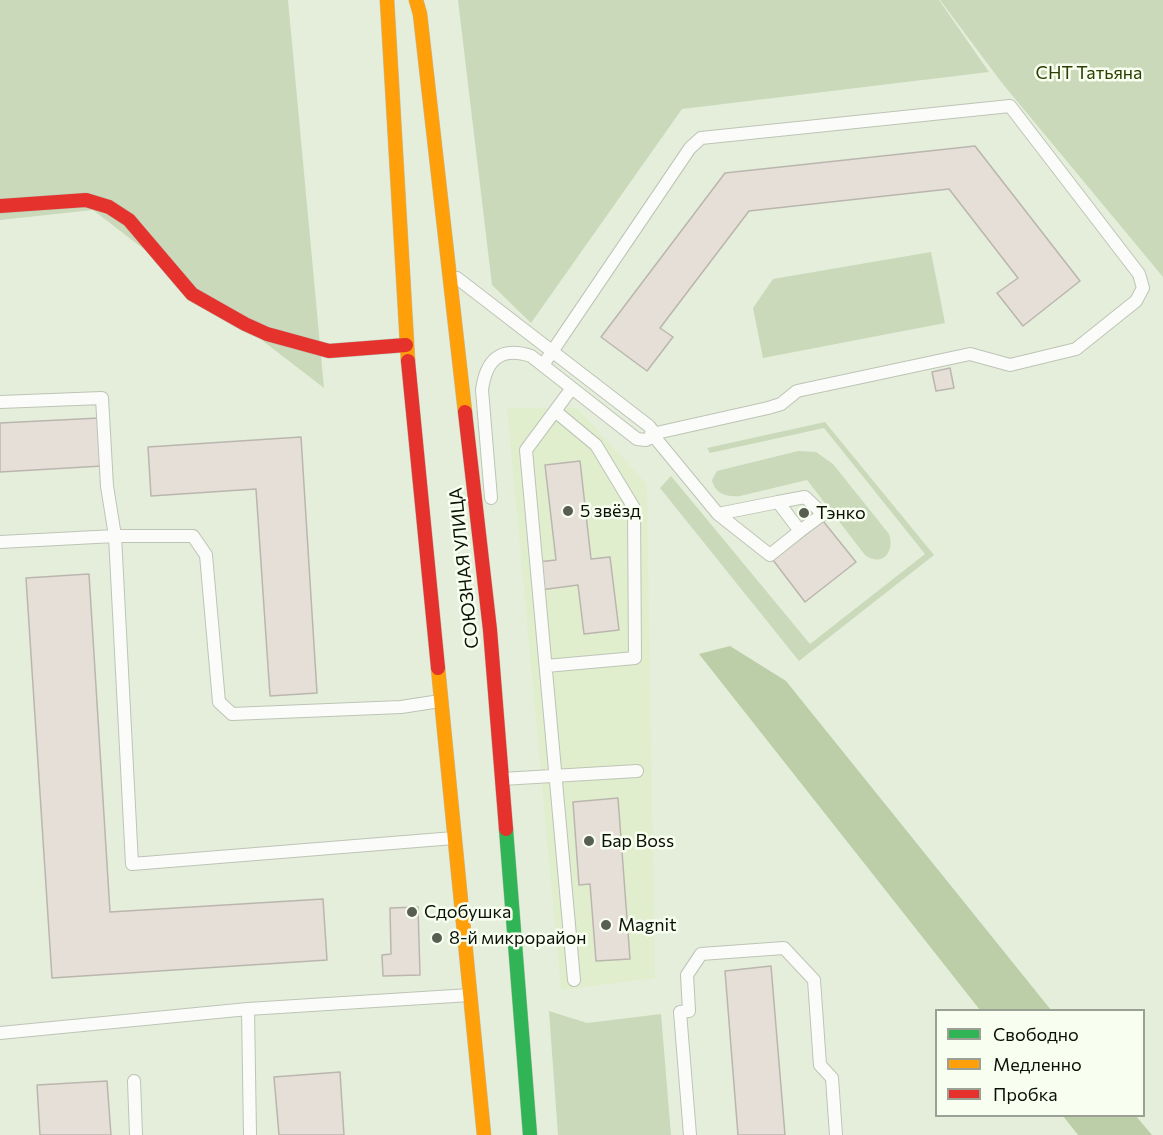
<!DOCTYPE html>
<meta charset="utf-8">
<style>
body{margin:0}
#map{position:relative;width:1163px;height:1135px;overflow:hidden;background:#e5eedb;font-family:Commissioner,sans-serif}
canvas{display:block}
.legend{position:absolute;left:935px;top:1009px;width:210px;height:108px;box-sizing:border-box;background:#f8fff1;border:2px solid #9aa093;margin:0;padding:8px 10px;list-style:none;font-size:18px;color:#0c1106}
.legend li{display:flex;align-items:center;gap:12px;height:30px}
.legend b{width:30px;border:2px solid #9aa093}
</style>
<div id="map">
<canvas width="1163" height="1135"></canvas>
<ul class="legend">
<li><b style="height:8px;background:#30b455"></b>Свободно</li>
<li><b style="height:8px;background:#ff9f0a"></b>Медленно</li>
<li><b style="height:8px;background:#e5322d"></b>Пробка</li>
</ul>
</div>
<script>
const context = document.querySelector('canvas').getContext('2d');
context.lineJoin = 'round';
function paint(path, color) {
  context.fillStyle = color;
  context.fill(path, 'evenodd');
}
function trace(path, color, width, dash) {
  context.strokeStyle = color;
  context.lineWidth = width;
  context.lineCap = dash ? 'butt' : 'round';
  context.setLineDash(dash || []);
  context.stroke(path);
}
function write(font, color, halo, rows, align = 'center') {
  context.font = font + ' Commissioner,sans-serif';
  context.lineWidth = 5;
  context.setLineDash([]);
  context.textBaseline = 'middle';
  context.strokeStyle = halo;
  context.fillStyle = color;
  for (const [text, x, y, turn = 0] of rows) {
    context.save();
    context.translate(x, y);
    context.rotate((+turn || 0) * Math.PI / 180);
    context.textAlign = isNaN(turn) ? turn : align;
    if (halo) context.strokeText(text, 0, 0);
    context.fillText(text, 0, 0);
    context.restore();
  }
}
const built = new Path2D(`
 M 507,408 L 577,408 L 647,484 L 655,978 L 561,990 Z`);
const green = new Path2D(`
 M 0,0 L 288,0 L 324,388 L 93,210 L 0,220 Z
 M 458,0 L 939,0 L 989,72 L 682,109 L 531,323 L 492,285 Z
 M 940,0 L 1163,0 L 1163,277 L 1002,83 Z
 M 931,252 L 945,323 L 763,358 L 753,308 L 773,279 Z
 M 825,422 L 934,555 L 799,661 L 660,488 L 671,476 L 810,644 L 925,554 L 824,428 L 710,453 L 707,448 Z
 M 798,451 L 816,452 L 833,464 L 889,534 C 895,551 883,568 865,555 L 807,480 L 740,496 C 726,497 715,494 712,480 L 717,471 Z
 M 549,1011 L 587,1023 L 661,1014 L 671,1135 L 558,1135 Z`);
const forest = new Path2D(`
 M 730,646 L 786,681 L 1051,1010 L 980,1010 L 699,654 Z
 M 1063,1116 L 1136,1116 L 1152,1135 L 1078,1135 Z`);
const building = new Path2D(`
 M 975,146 L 1080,281 L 1023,326 L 997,293 L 1018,278 L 949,189 L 749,211 L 660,328 L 673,337 L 647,371 L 601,337 L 725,173 Z
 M 950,368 L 954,388 L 936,391 L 932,372 Z
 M 99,418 L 102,466 L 0,472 L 0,423 Z
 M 301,437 L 317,693 L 270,696 L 256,489 L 151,496 L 148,447 Z
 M 580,461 L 591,559 L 610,557 L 619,630 L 584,634 L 578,585 L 540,590 L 537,562 L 556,560 L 545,465 Z
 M 823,521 L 856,562 L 805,602 L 773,560 Z
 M 89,574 L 110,912 L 323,899 L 327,960 L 52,978 L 26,578 Z
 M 618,798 L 630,959 L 596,961 L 590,884 L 579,885 L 573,802 Z
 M 418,907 L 420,975 L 383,976 L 382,955 L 391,954 L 390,908 Z
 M 771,966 L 785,1135 L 738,1135 L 725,971 Z
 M 340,1072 L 344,1135 L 279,1135 L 274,1077 Z
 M 107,1081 L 111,1135 L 40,1135 L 37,1085 Z`);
const lane = new Path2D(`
 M 457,278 L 649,426 L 652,430 L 650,438 L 646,440 L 637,439 L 531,356 C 500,346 486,360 482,390 L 491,498
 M 543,365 L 690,148 L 701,138 L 1010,106 L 1139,274 L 1143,288 L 1136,301 L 1076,349 L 1010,365 L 970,354 L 797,391 L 781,404 L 768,408 L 652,434 L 718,514 L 778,502 L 800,531 L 770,555 L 718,514
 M 572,388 L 526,450 L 574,980
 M 0,402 L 102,398 L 107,486 L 115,536 L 132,864 L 454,838
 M 778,502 L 805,497 L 823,514 L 800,531
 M 0,542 L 115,536 L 193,536 L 206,555 L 219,702 L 232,714 L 401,707 L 440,701
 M 546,666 L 635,658 L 634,508 L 596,445 L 555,411
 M 502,779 L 637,771
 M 248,1009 L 250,1135
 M 0,1033 L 248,1009 L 470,995
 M 134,1081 L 136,1135
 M 690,1135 L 680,1012 L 689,1011 L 687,975 L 701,954 L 784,948 L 814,980 L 820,1065 L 832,1078 L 836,1135`);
const fast = new Path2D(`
 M 506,829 L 530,1135`);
const slow = new Path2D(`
 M 387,0 L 408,361
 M 416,0 L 420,14 L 465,412
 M 438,668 L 484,1135`);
const jam = new Path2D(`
 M 0,206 L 86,200 L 109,207 L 129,220 L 192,294 L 245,324 L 267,334 L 329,351 L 406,345
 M 408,361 L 438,668
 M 465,412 L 490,630 L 506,829`);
const markers = [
 [568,511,6,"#585e51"],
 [804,513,6,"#585e51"],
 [589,841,6,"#585e51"],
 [412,912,6,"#585e51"],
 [606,925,6,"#585e51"],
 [437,938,6,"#585e51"]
];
const parkNames = [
 ["СНТ Татьяна",1089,73]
];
const poiNames = [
 ["5 звёзд",580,511],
 ["Тэнко",816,513],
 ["Бар Boss",601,841],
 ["Сдобушка",424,912],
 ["Magnit",618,925],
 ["8-й микрорайон",449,938]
];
const streetNames = [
 ["СОЮЗНАЯ УЛИЦА",464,568,-96]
];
paint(built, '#e0eece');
paint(green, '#cad9b9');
paint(forest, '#bccea7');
paint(building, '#e5dfd8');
trace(building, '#bab6ae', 1.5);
trace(lane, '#bdc4b5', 14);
trace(fast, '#bdc4b5', 15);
trace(slow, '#bdc4b5', 15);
trace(jam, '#bdc4b5', 15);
trace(lane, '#fbfcfa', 12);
trace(fast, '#30b455', 14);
trace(slow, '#ff9f0a', 14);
trace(jam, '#e5322d', 14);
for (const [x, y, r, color] of markers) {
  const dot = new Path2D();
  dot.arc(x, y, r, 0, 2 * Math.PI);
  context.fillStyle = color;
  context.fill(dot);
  trace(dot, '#f8fff1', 2);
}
write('18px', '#2a3f01', '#f8fff1', parkNames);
write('18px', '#0c1106', '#f8fff1', poiNames, 'left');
write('18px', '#0c1106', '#f8fff1', streetNames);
</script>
